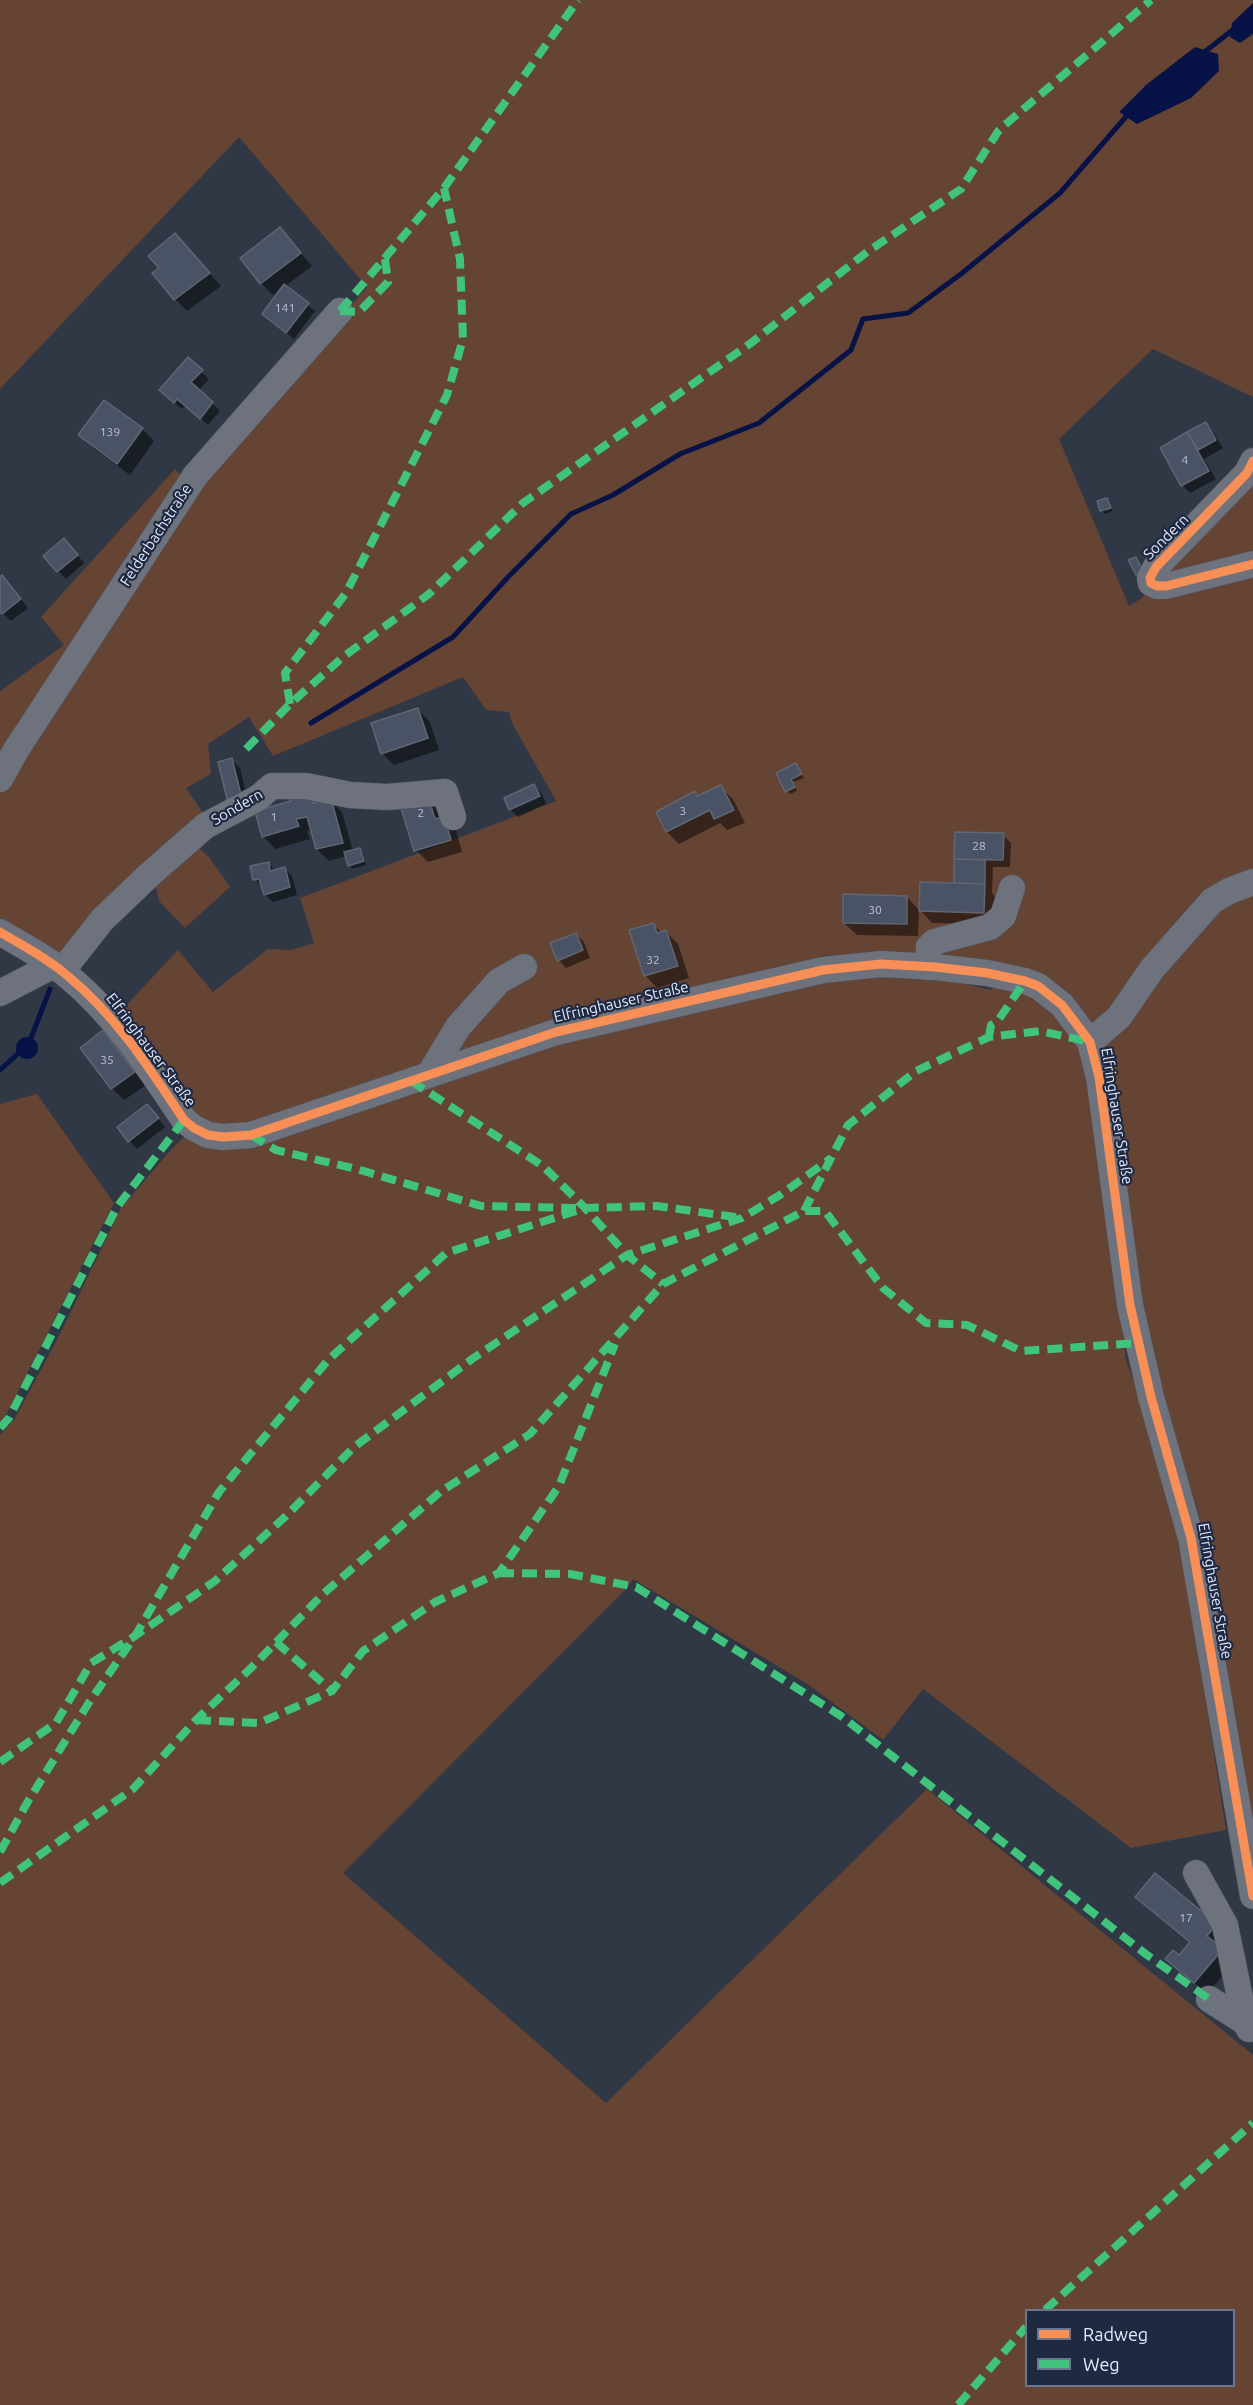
<!DOCTYPE html>
<meta charset="utf-8">
<style>
body{margin:0}
#map{position:relative;width:1253px;height:2405px;overflow:hidden;background:#303745;font-family:Ubuntu,sans-serif}
canvas{display:block}
.legend{position:absolute;left:1025px;top:2309px;width:210px;height:78px;box-sizing:border-box;background:#1f2942;border:2px solid #6d768c;margin:0;padding:8px 10px;list-style:none;font-size:18px;color:#e2eafb}
.legend li{display:flex;align-items:center;gap:12px;height:30px}
.legend b{width:30px;border:2px solid #6d768c}
</style>
<div id="map">
<canvas width="1253" height="2405"></canvas>
<ul class="legend">
<li><b style="height:8px;background:#f78f57"></b>Radweg</li>
<li><b style="height:8px;background:#40c37c"></b>Weg</li>
</ul>
</div>
<script>
const context = document.querySelector('canvas').getContext('2d');
context.lineJoin = 'round';
function paint(path, color) {
  context.fillStyle = color;
  context.fill(path, 'evenodd');
}
function trace(path, color, width, dash) {
  context.strokeStyle = color;
  context.lineWidth = width;
  context.lineCap = dash ? 'butt' : 'round';
  context.setLineDash(dash || []);
  context.stroke(path);
}
function write(font, color, halo, rows, align = 'center') {
  context.font = font + ' Ubuntu,sans-serif';
  context.lineWidth = 4.5;
  context.setLineDash([]);
  context.textBaseline = 'middle';
  context.strokeStyle = halo;
  context.fillStyle = color;
  for (const [text, x, y, turn = 0] of rows) {
    context.save();
    context.translate(x, y);
    context.rotate((+turn || 0) * Math.PI / 180);
    context.textAlign = isNaN(turn) ? turn : align;
    if (halo) context.strokeText(text, 0, 0);
    context.fillText(text, 0, 0);
    context.restore();
  }
}
const green = new Path2D(`
 M 0,0 L 1253,0 L 1253,397 L 1153,349 L 1059,439 L 1129,606 L 1142,598 L 1253,475 L 1253,1825 L 1240,1743 L 1198,1510 L 1157,1387 L 1084,1047 L 1126,1360 L 1138,1393 L 1182,1550 L 1226,1830 L 1131,1848 L 923,1689 L 883,1740 L 809,1685 L 633,1579 L 628,1587 L 343,1873 L 606,2103 L 927,1789 L 1253,2055 L 1253,2405 L 0,2405 L 0,1435 L 15,1418 L 59,1336 L 121,1208 L 170,1151 L 186,1135 L 203,1140 L 559,1039 L 827,976 L 880,974 L 942,978 L 991,990 L 1002,971 L 882,953 L 823,956 L 585,1014 L 254,1125 L 206,1127 L 154,1067 L 121,1011 L 178,950 L 213,992 L 268,949 L 291,950 L 314,943 L 300,898 L 556,801 L 512,723 L 509,712 L 486,710 L 463,677 L 273,756 L 249,717 L 208,744 L 211,774 L 186,788 L 207,819 L 58,961 L 0,925 L 0,786 L 200,478 L 367,287 L 239,137 L 0,389 ZM 1026,2310 L 1234,2310 L 1234,2386 L 1026,2386 Z
 M 175,469 L 185,480 L 0,772 L 0,691 L 64,645 L 41,617 Z
 M 199,848 L 209,857 L 230,887 L 185,928 L 159,901 L 156,887 L 181,861 Z
 M 37,1094 L 114,1203 L 7,1413 L 0,1422 L 0,1104 Z`);
const water = new Path2D(`
 M 1253,3 L 1253,34 L 1240,43 L 1230,37 L 1232,23 Z
 M 1195,47 L 1218,54 L 1219,71 L 1191,98 L 1137,124 L 1119,112 L 1146,85 Z
 M16 1048a11 11 0 1 1 22 0a11 11 0 1 1-22 0Z`);
const shadow = new Path2D(`
 M 280,229 L 312,266 L 284,287 L 315,311 L 294,339 L 264,314 L 282,289 L 273,295 L 261,283 Z
 M 175,235 L 221,286 L 187,311 L 175,299 L 161,269 Z
 M 188,360 L 209,379 L 199,390 L 220,411 L 208,425 L 186,405 L 182,409 L 169,398 Z
 M 104,402 L 142,429 L 154,441 L 130,475 L 92,447 L 80,435 Z
 M 1205,424 L 1213,432 L 1223,448 L 1204,459 L 1216,479 L 1190,493 L 1182,485 L 1162,448 Z
 M 1107,500 L 1113,511 L 1105,514 L 1102,510 Z
 M 71,548 L 84,563 L 66,579 L 58,571 Z
 M 0,579 L 10,585 L 28,608 L 11,621 L 0,610 Z
 M 418,709 L 430,722 L 439,750 L 394,765 L 382,753 Z
 M 232,760 L 240,768 L 250,811 L 238,814 Z
 M 795,765 L 804,778 L 793,782 L 797,791 L 790,794 L 786,791 Z
 M 534,786 L 542,794 L 546,804 L 518,817 L 510,809 Z
 M 720,787 L 733,799 L 745,823 L 727,830 L 720,823 L 679,844 L 667,832 L 658,813 L 695,793 L 698,797 Z
 M 310,793 L 319,803 L 330,800 L 342,812 L 353,851 L 359,849 L 363,853 L 366,865 L 352,869 L 346,856 L 329,861 L 317,849 L 312,830 L 307,831 L 310,839 L 275,849 L 263,836 L 292,802 Z
 M 428,800 L 456,830 L 462,852 L 428,862 L 416,850 Z
 M 957,833 L 1003,835 L 1011,843 L 1010,867 L 993,867 L 992,893 L 996,898 L 995,924 L 932,923 L 920,910 L 957,885 L 955,882 Z
 M 268,863 L 275,871 L 284,868 L 292,876 L 297,895 L 273,902 L 265,895 L 263,888 L 255,879 Z
 M 907,897 L 919,910 L 918,936 L 857,935 L 844,923 Z
 M 653,924 L 662,933 L 666,932 L 678,944 L 689,978 L 657,988 L 645,975 Z
 M 576,934 L 584,942 L 590,958 L 566,968 L 559,960 Z
 M 103,1032 L 115,1044 L 146,1085 L 124,1100 L 112,1088 L 82,1048 Z
 M 155,1114 L 165,1127 L 137,1149 L 119,1128 Z
 M 1137,1897 L 1216,1925 L 1234,1962 L 1207,1994 L 1167,1959 L 1179,1957 L 1191,1943 Z`);
const stream = new Path2D(`
 M 1202,54 L 1235,28
 M 311,723 L 453,637 L 509,576 L 571,514 L 613,495 L 680,454 L 759,423 L 851,350 L 863,319 L 908,313 L 961,274 L 1060,193 L 1130,112
 M 29,1043 L 50,989
 M 0,1070 L 22,1050`);
const building = new Path2D(`
 M 280,227 L 301,253 L 260,284 L 240,258 Z
 M 175,233 L 210,273 L 174,300 L 152,273 L 159,268 L 148,256 Z
 M 284,284 L 309,303 L 286,333 L 262,314 Z
 M 188,357 L 203,370 L 191,382 L 213,402 L 200,419 L 177,399 L 174,403 L 159,390 Z
 M 104,400 L 143,428 L 117,464 L 78,435 Z
 M 1206,422 L 1216,440 L 1198,450 L 1187,432 Z
 M 1187,432 L 1209,471 L 1181,486 L 1160,448 Z
 M 1107,498 L 1111,508 L 1100,511 L 1097,501 Z
 M 64,538 L 78,555 L 57,572 L 43,556 Z
 M 1136,557 L 1143,571 L 1136,575 L 1128,560 Z
 M 2,575 L 21,599 L 2,614 L 0,612 L 0,577 Z
 M 418,708 L 428,738 L 381,754 L 371,723 Z
 M 232,758 L 243,803 L 229,807 L 218,762 Z
 M 796,763 L 802,774 L 791,779 L 795,787 L 785,792 L 776,773 Z
 M 534,784 L 540,796 L 509,810 L 504,798 Z
 M 721,785 L 734,810 L 714,819 L 710,810 L 666,832 L 656,812 L 695,791 L 697,796 Z
 M 310,791 L 313,803 L 331,798 L 343,843 L 316,849 L 307,817 L 296,819 L 299,826 L 262,837 L 255,811 L 291,801 L 289,798 Z
 M 429,799 L 435,819 L 444,816 L 451,840 L 414,851 L 401,808 Z
 M 955,832 L 1004,833 L 1003,860 L 954,859 Z
 M 360,848 L 364,861 L 348,866 L 344,852 Z
 M 954,859 L 985,860 L 985,884 L 954,883 Z
 M 269,862 L 270,871 L 285,867 L 290,887 L 264,895 L 259,879 L 253,880 L 250,866 Z
 M 920,882 L 985,884 L 984,913 L 919,911 Z
 M 843,894 L 907,896 L 907,924 L 843,923 Z
 M 654,923 L 657,933 L 666,930 L 678,966 L 644,976 L 629,930 Z
 M 576,933 L 583,950 L 557,961 L 550,943 Z
 M 103,1030 L 135,1072 L 111,1089 L 80,1048 Z
 M 147,1104 L 159,1118 L 128,1142 L 117,1127 Z
 M 1155,1873 L 1217,1924 L 1207,1936 L 1223,1949 L 1194,1983 L 1165,1959 L 1173,1950 L 1179,1955 L 1190,1942 L 1135,1897 Z`);
const minor = new Path2D(`
 M 1253,461 L 1247,473 L 1156,567 L 1150,578 L 1151,583 L 1157,586 L 1166,586 L 1253,564
 M 0,779 L 16,750 L 195,476 L 340,311
 M 0,932 C 23,946 49,959 69,977 C 117,1017 150,1069 184,1120 L 194,1128 L 208,1135 L 223,1137 L 251,1135 L 556,1032 L 823,970 L 881,964 L 935,967 L 987,973 L 1025,981 L 1038,986 L 1062,1005 L 1090,1042 L 1099,1077 L 1130,1305 L 1151,1397 L 1191,1538 L 1253,1896
 M 928,967 L 929,947 L 934,942 L 990,927 L 1003,916 L 1012,888
 M 62,971 L 102,920 L 148,876 L 205,826 L 258,798 L 272,786 L 306,786 L 350,795 L 387,797 L 445,792 L 453,817
 M 0,993 L 54,965
 M 1090,1042 L 1119,1017 L 1152,969 L 1212,901 L 1229,891 L 1253,882
 M 429,1075 L 458,1027 L 499,981 L 524,967
 M 1196,1873 L 1225,1925 L 1245,2022
 M 1209,1999 L 1245,2022 L 1249,2029`);
const quiet = new Path2D(`
 M 340,311 L 444,188 L 578,0
 M 340,311 L 359,312 L 388,282 L 385,259
 M 290,704 L 285,673 L 346,593 L 447,395 L 463,339 L 460,259 L 444,188
 M 246,749 L 290,704 L 343,657 L 429,594 L 523,503 L 751,343 L 867,252 L 961,189 L 999,130 L 1151,0
 M 989,1037 L 991,1025 L 997,1022 L 1025,981
 M 411,1081 L 543,1166 L 585,1208 L 627,1255 L 663,1284
 M 251,1135 L 276,1150 L 357,1169 L 481,1206 L 576,1208
 M 804,1211 L 848,1125 L 916,1071 L 989,1037 L 1040,1031 L 1090,1042
 M 0,1428 L 9,1418 L 117,1207 L 184,1120
 M 499,1573 L 570,1574 L 636,1587 L 841,1716 L 1147,1955 L 1209,1999
 M 276,1642 L 332,1691
 M 196,1720 L 259,1723 L 332,1691 L 363,1651 L 435,1602 L 499,1573 L 559,1486 L 615,1344
 M 0,1762 L 56,1723 L 91,1663 L 135,1636 L 215,1581 L 286,1516 L 354,1447 L 472,1359 L 627,1255 L 742,1218 L 780,1195 L 830,1159
 M 0,1852 L 27,1803 L 88,1704 L 135,1636 L 219,1492 L 328,1360 L 446,1253 L 585,1208 L 657,1206 L 742,1218
 M 0,1883 L 133,1789 L 196,1720 L 251,1668 L 323,1594 L 440,1492 L 530,1434 L 663,1284 L 804,1211 L 825,1211 L 883,1288 L 926,1323 L 967,1325 L 1021,1351 L 1138,1343
 M 1045,2310 L 1253,2123
 M 958,2405 L 1026,2327`);
const cycleway = new Path2D(`
 M 1253,461 L 1247,473 L 1156,567 L 1150,578 L 1151,583 L 1157,586 L 1166,586 L 1253,564
 M 0,932 C 23,946 49,959 69,977 C 117,1017 150,1069 184,1120 L 194,1128 L 208,1135 L 223,1137 L 251,1135 L 556,1032 L 823,970 L 881,964 L 935,967 L 987,973 L 1025,981 L 1038,986 L 1062,1005 L 1090,1042 L 1099,1077 L 1130,1305 L 1151,1397 L 1191,1538 L 1253,1896`);
const numberNames = [
 ["141",285,308],
 ["139",110,432],
 ["4",1185,460],
 ["3",683,811],
 ["2",421,813],
 ["1",274,817],
 ["28",979,846],
 ["30",875,910],
 ["32",653,960],
 ["35",107,1060],
 ["17",1186,1918]
];
const streetNames = [
 ["Felderbachstraße",156,535,-57],
 ["Sondern",1166,537,-45],
 ["Sondern",237,807,-30],
 ["Elfringhauser Straße",621,1002,-13],
 ["Elfringhauser Straße",151,1050,53],
 ["Elfringhauser Straße",1117,1116,81],
 ["Elfringhauser Straße",1215,1591,80]
];
paint(green, '#664434');
paint(water, '#071246');
paint(shadow, '#0007');
trace(stream, '#071246', 5);
paint(building, '#4a5265');
trace(building, '#606672', 1.5);
trace(minor, '#4f5460', 27);
trace(minor, '#6d727c', 26);
trace(quiet, '#40c37c', 8, [15, 8]);
trace(cycleway, '#f78f57', 9);
write('12px', '#bcc4d6', null, numberNames);
write('15px', '#e2eafb', '#1f2942', streetNames);
</script>
